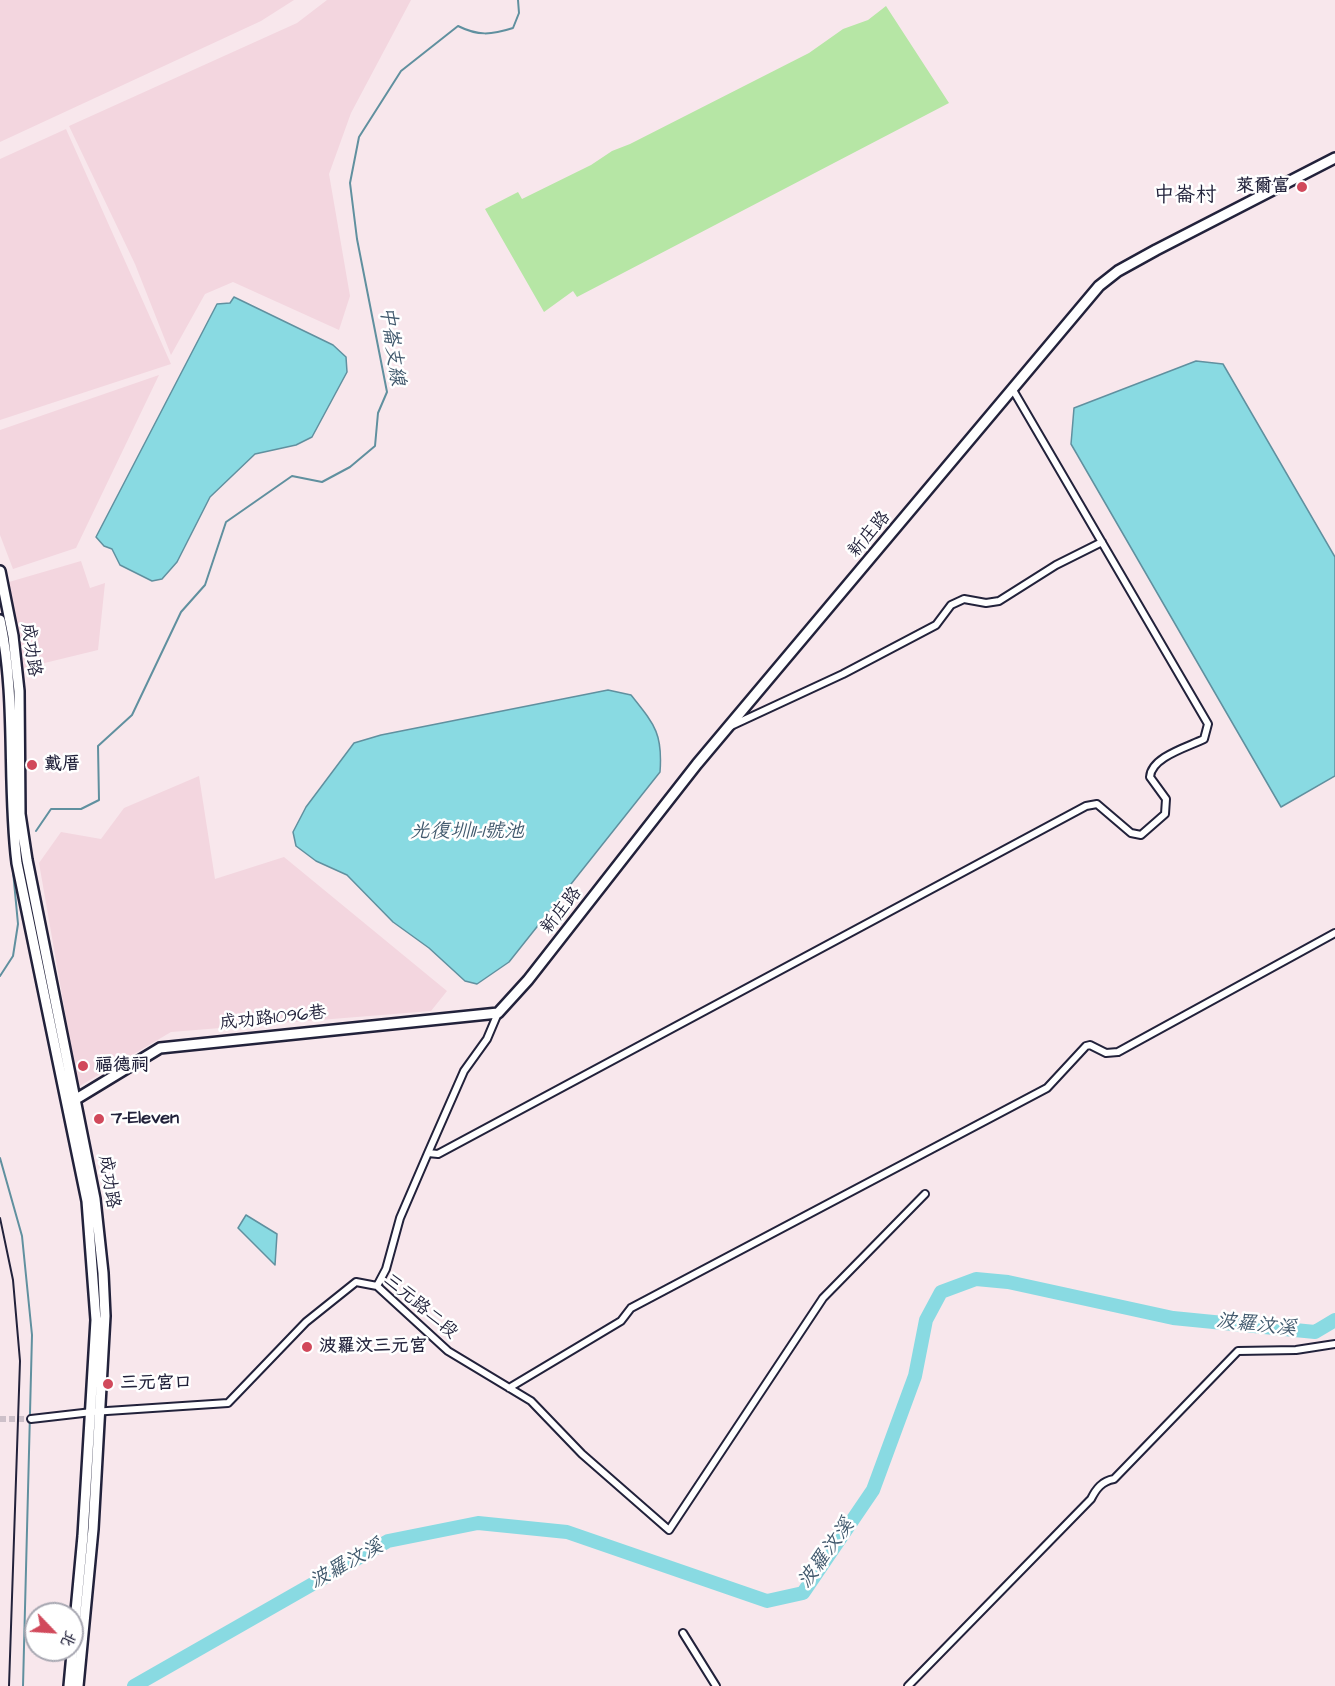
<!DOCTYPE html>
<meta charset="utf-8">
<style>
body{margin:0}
#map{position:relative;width:1335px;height:1686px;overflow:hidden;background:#f8e7ec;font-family:"Architects Daughter","LXGW WenKai TC",sans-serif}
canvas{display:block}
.north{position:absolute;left:24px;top:1602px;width:60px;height:60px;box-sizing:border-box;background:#fff;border:2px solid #a7a7b1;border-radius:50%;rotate:115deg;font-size:16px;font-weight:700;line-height:24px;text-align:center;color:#22223b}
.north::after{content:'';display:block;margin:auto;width:21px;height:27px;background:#d1495b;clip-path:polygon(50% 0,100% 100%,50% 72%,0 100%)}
</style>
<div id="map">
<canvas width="1335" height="1686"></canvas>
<div class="north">北</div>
</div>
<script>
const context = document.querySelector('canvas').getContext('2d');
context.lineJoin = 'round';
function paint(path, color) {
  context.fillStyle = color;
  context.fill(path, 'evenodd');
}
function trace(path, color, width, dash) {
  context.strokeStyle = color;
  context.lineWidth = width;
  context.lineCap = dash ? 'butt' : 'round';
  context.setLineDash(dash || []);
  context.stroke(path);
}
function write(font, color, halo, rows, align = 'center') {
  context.font = font + ' "Architects Daughter","LXGW WenKai TC",sans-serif';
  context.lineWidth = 5;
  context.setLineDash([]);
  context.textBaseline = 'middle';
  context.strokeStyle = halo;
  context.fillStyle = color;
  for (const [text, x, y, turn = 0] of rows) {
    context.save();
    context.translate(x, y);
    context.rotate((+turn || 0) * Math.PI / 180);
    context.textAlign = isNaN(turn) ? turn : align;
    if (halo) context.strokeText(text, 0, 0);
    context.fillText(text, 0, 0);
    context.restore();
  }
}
const built = new Path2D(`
 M 0,0 L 294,0 L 261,21 L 0,142 Z
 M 327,0 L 411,0 L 351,113 L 329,174 L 350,296 L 339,330 L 233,282 L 205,294 L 171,355 L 135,264 L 69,126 L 297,23 Z
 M 66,129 L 171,364 L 0,420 L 0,159 Z
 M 159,375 L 76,548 L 13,569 L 0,535 L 0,430 Z
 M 81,561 L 90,588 L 105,583 L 98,650 L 24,668 L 9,582 Z
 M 199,776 L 215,879 L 284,857 L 447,991 L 431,1011 L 171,1032 L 78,1087 L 39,863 L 61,832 L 101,839 L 124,808 Z`);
const green = new Path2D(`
 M 886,6 L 949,103 L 577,297 L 573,291 L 544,312 L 485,209 L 518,192 L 522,199 L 591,165 L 612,151 L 630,144 L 809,53 L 843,29 L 868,20 Z`);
const water = new Path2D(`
 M 234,297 L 333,345 L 346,357 L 347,372 L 312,437 L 296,445 L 255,454 L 210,497 L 177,562 L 162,579 L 152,581 L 120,565 L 112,549 L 104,546 L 96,537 L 217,304 L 230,303 Z
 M 1196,361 L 1223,364 L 1335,557 L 1335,776 L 1281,807 L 1071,444 L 1074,408 Z
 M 608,690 L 631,695 C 654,724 663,733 660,772 L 509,962 L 477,984 L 465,981 L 429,948 L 393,922 L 347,875 L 316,861 L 296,846 L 293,832 L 306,807 L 354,743 L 381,735 Z
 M 246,1215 L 277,1234 L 275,1265 L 238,1228 Z`);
const stream = new Path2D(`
 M 36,831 L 51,809 L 81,809 L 99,800 L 98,746 L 132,715 L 181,612 L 205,585 L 226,522 L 292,476 L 322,482 L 350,467 L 375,446 L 378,413 L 387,392 L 357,239 L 350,183 L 359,137 L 401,71 L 458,26 C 478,36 491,35 513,28 L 519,13 L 518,0
 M 0,976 L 13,956 L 18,924 L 13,871
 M 0,1158 L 22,1236 L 32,1335 L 23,1686`);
const river = new Path2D(`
 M 134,1686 L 388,1541 L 478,1523 L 567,1532 L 767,1601 L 803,1593 L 873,1490 L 915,1376 L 926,1320 L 941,1292 L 976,1279 L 1008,1282 L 1173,1318 L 1315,1332 L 1335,1320`);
const streetTunnel = new Path2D(`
 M 0,1419 L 31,1419`);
const street = new Path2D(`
 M 731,726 L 843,674 L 936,625 L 951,605 L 964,599 L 986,603 L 999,601 L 1056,565 L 1102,542
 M 428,1153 L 438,1154 L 1086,806 L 1097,804 L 1131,833 L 1141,835 L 1165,814 L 1166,799 L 1150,777 C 1151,757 1188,747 1204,739 L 1208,724 L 1013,390
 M 377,1286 L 386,1269 L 400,1218 L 428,1153 L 464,1071 L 487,1039 L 498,1013
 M 509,1388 L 621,1321 L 631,1308 L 1047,1088 L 1086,1046 L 1090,1045 L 1106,1053 L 1118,1052 L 1335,933
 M 31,1419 L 92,1412 L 228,1403 L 306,1322 L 356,1282 L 377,1286 L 448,1351 L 531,1401 L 582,1454 L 669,1530 L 823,1298 L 925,1194
 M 683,1633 L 716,1686
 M 908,1686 L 1091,1499 C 1096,1489 1102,1481 1114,1479 L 1238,1351 L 1296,1350 L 1335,1344`);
const secondary = new Path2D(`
 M 0,571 L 13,636 L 19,691 L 20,814 L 27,860 L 95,1199 L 103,1273 L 105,1316 L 93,1529 L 78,1686
 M 0,620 C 17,700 7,782 17,863 L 87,1201 L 96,1320 L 83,1536 L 69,1686
 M 68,1104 L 160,1048 L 498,1013 L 528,980 L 697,764 L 1099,286 L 1118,271 L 1156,250 L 1335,158`);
const rail = new Path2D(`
 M 0,1218 L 13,1280 L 20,1361 L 9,1686`);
const markers = [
 [1302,187,6,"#d1495b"],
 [32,765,6,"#d1495b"],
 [83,1066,6,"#d1495b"],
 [99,1119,6,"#d1495b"],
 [307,1347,6,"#d1495b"],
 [108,1384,6,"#d1495b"]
];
const poiNames = [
 ["萊爾富",1290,187,"right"],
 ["戴厝",44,765],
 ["福德祠",95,1066],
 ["7-Eleven",111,1119],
 ["波羅汶三元宮",319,1347],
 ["三元宮口",120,1384]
];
const streetNames = [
 ["新庄路",870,535,-50],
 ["成功路",30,650,82],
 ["新庄路",562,911,-52],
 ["成功路1096巷",273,1019,-6],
 ["成功路",108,1182,81],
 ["三元路二段",420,1307,40]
];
const waterNames = [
 ["中崙支線",391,346,82],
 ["光復圳11-1號池",467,833],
 ["波羅汶溪",1256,1326,6],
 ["波羅汶溪",827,1554,-54],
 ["波羅汶溪",347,1565,-29]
];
const quarterNames = [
 ["中崙村",1185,197]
];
paint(built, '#f3d6df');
paint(green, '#b6e6a5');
paint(water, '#89dae2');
trace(water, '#60909f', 1.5);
trace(stream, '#60909f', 2);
trace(river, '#89dae2', 14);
trace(streetTunnel, '#cdc0c9', 6, [6, 3]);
trace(street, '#22223b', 10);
trace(secondary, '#22223b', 14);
trace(street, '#fff', 6);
trace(secondary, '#fff', 9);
trace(rail, '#22223b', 2);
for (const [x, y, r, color] of markers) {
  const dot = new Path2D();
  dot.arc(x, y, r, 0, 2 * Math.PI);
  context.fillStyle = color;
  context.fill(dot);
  trace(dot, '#fff', 2);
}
write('bold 18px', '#22223b', '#fff', poiNames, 'left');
write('18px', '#22223b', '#fff', streetNames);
write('italic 20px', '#41596d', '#fff', waterNames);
write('21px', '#22223b', '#fff', quarterNames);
</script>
